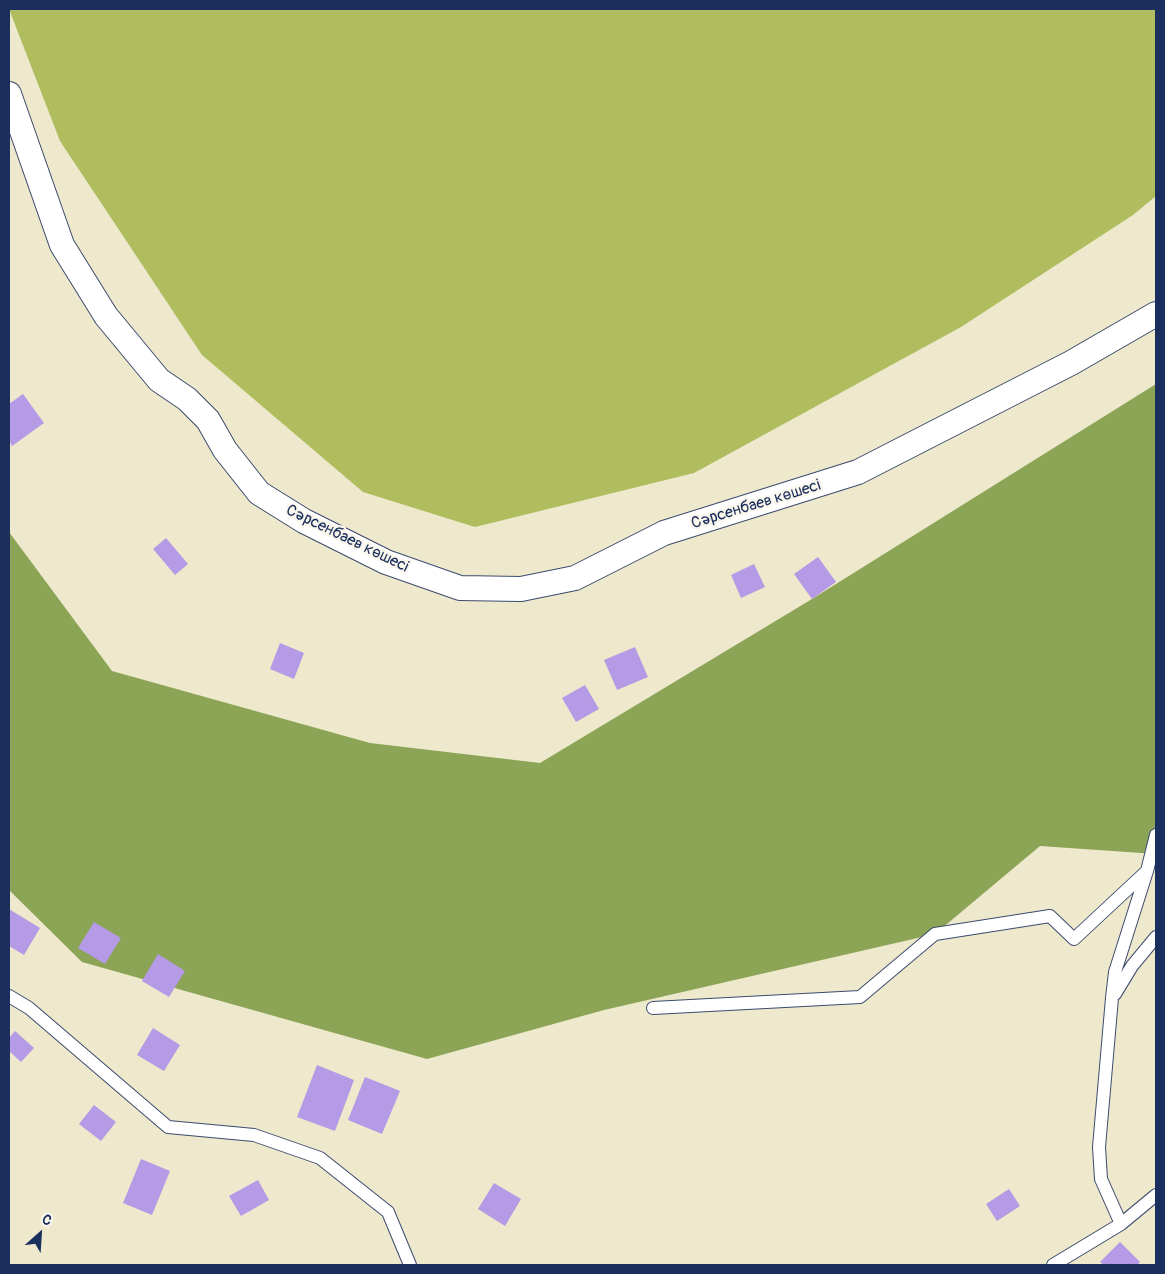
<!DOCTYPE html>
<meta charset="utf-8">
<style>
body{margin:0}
#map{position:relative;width:1165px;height:1274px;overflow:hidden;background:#eee8cc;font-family:Pangolin,sans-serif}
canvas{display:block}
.frame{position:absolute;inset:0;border:10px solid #1b2f5e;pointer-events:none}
.north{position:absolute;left:15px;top:1209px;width:50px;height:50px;-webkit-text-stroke:4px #fbf7ec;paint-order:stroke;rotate:26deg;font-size:14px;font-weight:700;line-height:20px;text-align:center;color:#1b2f5e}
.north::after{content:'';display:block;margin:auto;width:18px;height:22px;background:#1b2f5e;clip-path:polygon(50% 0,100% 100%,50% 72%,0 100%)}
</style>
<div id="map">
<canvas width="1165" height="1274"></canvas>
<div class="frame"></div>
<div class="north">С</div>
</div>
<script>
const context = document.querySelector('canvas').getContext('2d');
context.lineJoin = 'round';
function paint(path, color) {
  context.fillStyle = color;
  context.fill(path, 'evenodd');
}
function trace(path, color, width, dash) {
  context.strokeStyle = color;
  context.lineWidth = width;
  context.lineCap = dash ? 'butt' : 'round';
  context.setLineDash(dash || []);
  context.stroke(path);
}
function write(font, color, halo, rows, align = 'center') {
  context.font = font + ' Pangolin,sans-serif';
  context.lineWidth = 4.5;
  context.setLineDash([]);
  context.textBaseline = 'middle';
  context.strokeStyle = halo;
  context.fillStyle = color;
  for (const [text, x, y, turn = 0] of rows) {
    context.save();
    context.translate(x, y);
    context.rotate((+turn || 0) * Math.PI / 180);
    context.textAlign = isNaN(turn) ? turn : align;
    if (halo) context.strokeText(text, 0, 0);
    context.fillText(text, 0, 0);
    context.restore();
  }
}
const green = new Path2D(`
 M 9,9 L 1156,9 L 1156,196 L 1133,215 L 961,327 L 694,473 L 475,527 L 363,492 L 202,355 L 60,141 Z`);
const forest = new Path2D(`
 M 1156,384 L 1156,854 L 1040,846 L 935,934 L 604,1010 L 427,1059 L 82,962 L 9,890 L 9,532 L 112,671 L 370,743 L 540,763 L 812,599 Z`);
const building = new Path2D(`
 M 23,394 L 44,423 L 12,446 L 9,440 L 9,404 Z
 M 166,538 L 188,564 L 175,575 L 153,549 Z
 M 818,557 L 836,582 L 812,599 L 794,574 Z
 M 754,564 L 765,587 L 741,598 L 731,575 Z
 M 280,643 L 304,653 L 294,679 L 270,669 Z
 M 635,647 L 648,677 L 617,690 L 604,660 Z
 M 585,685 L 599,709 L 576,722 L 562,698 Z
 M 9,909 L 40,928 L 24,955 L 9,946 Z
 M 94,922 L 121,938 L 105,964 L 78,948 Z
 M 158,954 L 185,971 L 169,997 L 142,981 Z
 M 153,1028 L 180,1045 L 164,1071 L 137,1055 Z
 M 15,1031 L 34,1048 L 21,1062 L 9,1051 L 9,1038 Z
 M 317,1065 L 354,1080 L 335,1131 L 297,1117 Z
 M 365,1077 L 400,1091 L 382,1134 L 348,1120 Z
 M 94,1105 L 116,1122 L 101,1141 L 79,1124 Z
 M 141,1159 L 170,1171 L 152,1215 L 123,1203 Z
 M 258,1180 L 269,1200 L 241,1216 L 229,1196 Z
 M 494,1183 L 521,1199 L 505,1226 L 478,1209 Z
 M 1009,1189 L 1020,1206 L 997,1221 L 986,1204 Z
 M 1120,1242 L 1140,1262 L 1137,1265 L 1104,1265 L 1100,1262 Z`);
const lane = new Path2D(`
 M 1115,994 L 1132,966 L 1156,937
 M 9,996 L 29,1008 L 168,1127 L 254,1135 L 320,1158 L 388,1212 L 410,1265
 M 653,1008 L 860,997 L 935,934 L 1050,916 L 1074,939 L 1147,871
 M 1121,1224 L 1101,1179 L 1099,1147 L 1112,998 L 1115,972 L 1147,871 L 1156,835
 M 1053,1265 L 1121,1224 L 1156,1195`);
const street = new Path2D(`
 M 9,94 L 62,245 L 106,316 L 159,380 L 187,399 L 208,420 L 225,450 L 259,493 L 304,521 L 386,562 L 460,588 L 521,589 L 575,578 L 664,533 L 858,472 L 1071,363 L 1156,314`);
const streetNames = [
 ["Сәрсенбаев көшесі",756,505,-17],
 ["Сәрсенбаев көшесі",347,539,26]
];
paint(green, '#afbd5f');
paint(forest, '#8ba456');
paint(building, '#b59ae5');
trace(lane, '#3b4b6e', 14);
trace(street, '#3b4b6e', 26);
trace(lane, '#fff', 12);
trace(street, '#fff', 24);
write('16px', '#1b2f5e', '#fbf7ec', streetNames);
</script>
